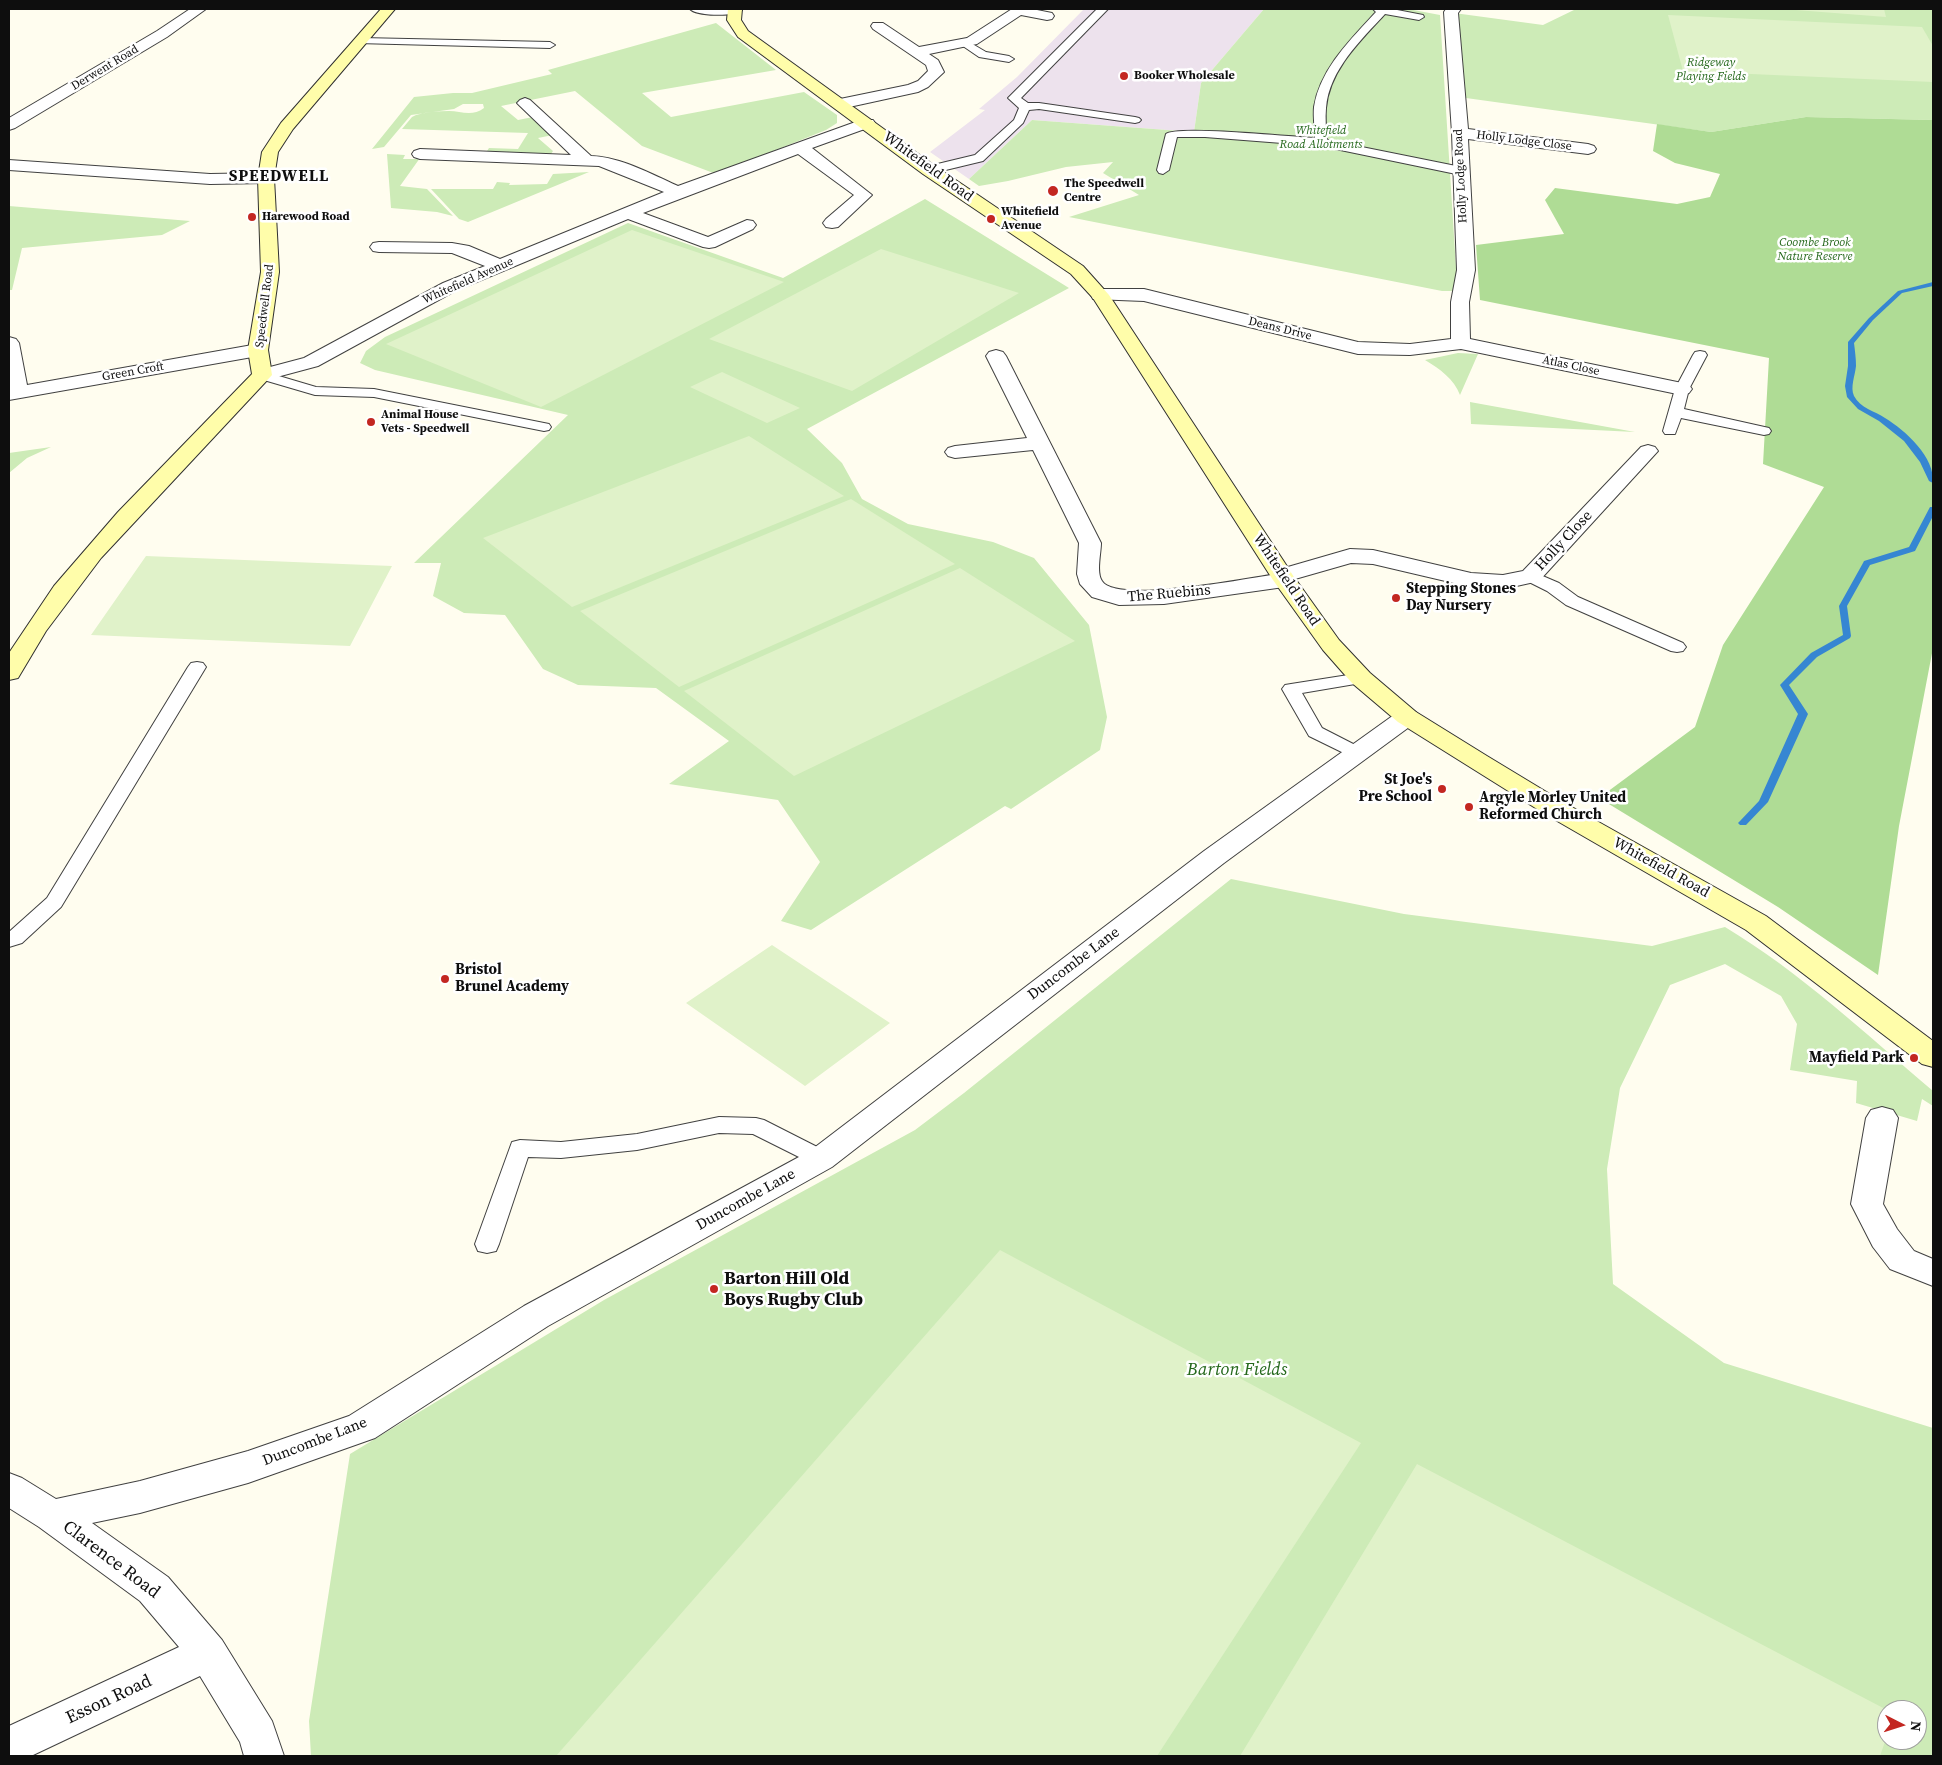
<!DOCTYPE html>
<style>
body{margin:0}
#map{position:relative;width:1942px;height:1765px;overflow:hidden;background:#fffdef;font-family:"Source Serif 4",serif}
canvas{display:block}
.frame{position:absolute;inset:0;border:10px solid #0e0e0e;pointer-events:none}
.north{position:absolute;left:1877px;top:1700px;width:50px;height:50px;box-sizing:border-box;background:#fff;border:1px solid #9f9f9f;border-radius:50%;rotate:95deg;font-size:14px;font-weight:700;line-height:20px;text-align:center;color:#0e0e0e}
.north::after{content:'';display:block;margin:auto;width:18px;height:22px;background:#c32721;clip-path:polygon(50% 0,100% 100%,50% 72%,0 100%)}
</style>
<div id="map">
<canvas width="1942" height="1765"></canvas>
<div class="frame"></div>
<div class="north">N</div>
</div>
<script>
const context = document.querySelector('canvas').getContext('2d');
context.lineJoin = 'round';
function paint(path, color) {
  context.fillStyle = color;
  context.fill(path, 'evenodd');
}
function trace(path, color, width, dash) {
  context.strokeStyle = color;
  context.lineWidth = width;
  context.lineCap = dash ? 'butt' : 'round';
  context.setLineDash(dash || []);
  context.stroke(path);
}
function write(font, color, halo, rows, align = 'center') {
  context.font = font + ' "Source Serif 4",serif';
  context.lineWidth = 5;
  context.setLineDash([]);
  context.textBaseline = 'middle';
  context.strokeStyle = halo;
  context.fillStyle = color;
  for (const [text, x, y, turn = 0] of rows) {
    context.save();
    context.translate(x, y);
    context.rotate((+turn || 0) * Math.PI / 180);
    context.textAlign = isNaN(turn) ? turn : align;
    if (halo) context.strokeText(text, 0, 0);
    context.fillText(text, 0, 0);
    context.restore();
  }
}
const industrial = new Path2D(`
 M 1084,9 L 1264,9 L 1201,83 L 1194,132 L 1032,120 L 969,179 L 930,152 L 985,110 L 979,109 L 1017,77 Z`);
const green = new Path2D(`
 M 1264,9 L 1408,9 L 1440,15 L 1457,284 L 1454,291 L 1442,291 L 1069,217 L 1139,195 L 1103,173 L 1113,162 L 1066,167 L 1008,181 L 979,186 L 969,179 L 1032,120 L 1194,132 L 1201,83 Z
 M 1576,9 L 1933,9 L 1933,120 L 1806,117 L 1711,132 L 1466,98 L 1454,13 L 1543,25 Z
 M 716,23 L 776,70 L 642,93 L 671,117 L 804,92 L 837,115 L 837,123 L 826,130 L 716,174 L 642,146 L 575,91 L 501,106 L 518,120 L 533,117 L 553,135 L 538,138 L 553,151 L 551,154 L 487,151 L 489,148 L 518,149 L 528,133 L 402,129 L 412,117 L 416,115 C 427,112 438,111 449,111 C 461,111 472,117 484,108 L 483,104 L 463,104 L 454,109 L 411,115 L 384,147 L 372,149 L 414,97 L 453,93 L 472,93 L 552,74 L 548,70 Z
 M 387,154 L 405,155 L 403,159 L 416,159 L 419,155 L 420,158 L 400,186 L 427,189 L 453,216 L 437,212 L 391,208 Z
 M 589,172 L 468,222 L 459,219 L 431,189 L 493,189 L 497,182 L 510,183 L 509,185 L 547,184 L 553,174 Z
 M 925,199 L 1069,288 L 807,429 L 842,463 L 862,499 L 908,524 L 993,542 L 1034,558 L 1089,625 L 1107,717 L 1100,750 L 1011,809 L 1005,806 L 811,930 L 781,921 L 820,862 L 778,800 L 669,784 L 729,741 L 656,688 L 578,685 L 543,669 L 505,615 L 464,613 L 433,596 L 441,563 L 414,563 L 568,415 L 375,370 L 360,363 L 366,351 L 385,337 L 628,223 L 783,278 Z
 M 9,206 L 190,221 L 162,235 L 22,248 L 12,290 L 9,290 Z
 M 1458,353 L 1478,354 L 1460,395 C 1454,379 1440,369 1425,360 Z
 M 1470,402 L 1635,432 L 1471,424 Z
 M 51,447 L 27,458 L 9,473 L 9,453 Z
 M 1231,879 L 1404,914 L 1652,946 L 1725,927 C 1800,972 1866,1034 1933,1091 L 1933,1106 L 1922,1099 L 1917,1121 L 1856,1103 L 1857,1081 L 1790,1070 L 1797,1024 L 1781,996 L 1725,964 L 1670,985 L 1620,1088 L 1607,1169 L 1613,1284 L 1724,1363 L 1933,1428 L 1933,1756 L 311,1756 L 309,1721 L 350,1454 L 604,1300 L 915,1130 L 964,1093 ZM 1887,1710 L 1917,1710 L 1917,1740 L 1887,1740 Z`);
const forest = new Path2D(`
 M 1806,117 L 1933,120 L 1933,648 L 1899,826 L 1878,975 L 1778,907 L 1599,798 L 1695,727 L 1723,645 L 1824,487 L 1763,464 L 1769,358 L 1480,300 L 1476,245 L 1564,234 L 1545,200 L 1555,188 L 1677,204 L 1710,197 L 1720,174 L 1675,163 L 1653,151 L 1657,124 L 1711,132 Z`);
const pitch = new Path2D(`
 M 1783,9 L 1884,9 L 1886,17 Z
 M 1668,15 L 1922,27 L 1933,46 L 1933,82 L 1683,71 Z
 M 632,230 L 784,282 L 541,407 L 386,344 Z
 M 881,249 L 1019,293 L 852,391 L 709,339 Z
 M 722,372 L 800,408 L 767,423 L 690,387 Z
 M 749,436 L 844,496 L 572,607 L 483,538 Z
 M 851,499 L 955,564 L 679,687 L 580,611 Z
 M 146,556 L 392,566 L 350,646 L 91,635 Z
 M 960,568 L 1075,641 L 794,776 L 684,691 Z
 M 772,945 L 890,1023 L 805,1086 L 686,1003 Z
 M 1000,1250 L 1361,1443 L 1157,1756 L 556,1756 Z
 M 1417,1464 L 1887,1710 L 1887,1736 L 1880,1756 L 1240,1756 Z`);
const stream = new Path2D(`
 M 1933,282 L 1933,286 L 1902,293 L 1873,320 L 1854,343 C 1855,351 1856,359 1856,366 C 1855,376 1850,387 1854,396 C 1860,408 1875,411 1885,418 C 1906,431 1935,457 1933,483 L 1929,481 L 1920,462 L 1904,441 L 1879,421 L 1858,409 L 1847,397 L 1845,386 L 1848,366 L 1848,342 L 1869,318 L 1898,291 Z
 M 1930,507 L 1933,507 L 1933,516 L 1915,551 L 1870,565 L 1847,606 L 1851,636 L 1850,638 L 1817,657 L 1789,685 L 1808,714 L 1768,802 L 1746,825 L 1740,825 L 1738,823 L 1740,821 L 1759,801 L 1798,714 L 1780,685 L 1811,653 L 1843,635 L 1839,606 L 1863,563 L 1864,561 L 1909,547 Z`);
const lane = new Path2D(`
 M 1097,9 L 1108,9 L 1021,98 L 1028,103 L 1039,103 L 1135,117 L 1139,118 L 1141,120 L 1139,122 L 1135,123 L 1039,109 L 1029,110 L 1023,123 L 983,161 L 929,174 L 925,173 L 923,170 L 925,167 L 975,155 L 1014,120 L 1019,108 L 1008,98 Z
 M 1373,9 L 1392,9 L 1423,15 L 1424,17 L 1419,20 L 1385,14 C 1361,40 1329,70 1326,108 C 1325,119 1326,129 1327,140 L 1461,167 L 1465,168 L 1467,171 L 1465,174 L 1461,175 L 1321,146 L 1205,137 L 1177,137 L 1169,170 L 1163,174 L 1159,173 L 1157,170 L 1166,134 C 1175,125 1295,137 1315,138 C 1315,128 1313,117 1314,107 C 1320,69 1351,39 1376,12 Z
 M 361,38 L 550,42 L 555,45 L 550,48 L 357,43 L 356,41 L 357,39 Z
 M 964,39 L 986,52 L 1009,56 L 1014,59 L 1009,62 L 979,57 L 960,44 L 959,42 L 960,40 Z
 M 1700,351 L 1705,352 L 1707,355 L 1689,389 L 1684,409 L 1769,428 L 1771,431 L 1769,434 L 1764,435 L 1681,418 L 1675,434 L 1665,434 L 1663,431 L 1675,389 L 1693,355 L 1695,352 Z
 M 262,371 L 316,387 L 374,389 L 549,424 L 551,427 L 549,430 L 544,431 L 374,397 L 315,395 L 257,378 L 255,375 L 257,372 Z
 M 1531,571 L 1559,583 L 1578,597 L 1683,643 L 1686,647 L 1683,651 L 1677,652 L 1671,651 L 1566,605 L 1547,591 L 1525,580 L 1523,576 L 1525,572 Z
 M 197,662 L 203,663 L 206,667 L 61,907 L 22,943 L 9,947 L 9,932 L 47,898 L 188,667 L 191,663 Z
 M 1361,673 L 1367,674 L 1370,678 L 1367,682 L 1302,693 L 1322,728 L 1363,749 L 1365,753 L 1363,757 L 1356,759 L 1309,736 L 1282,689 L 1285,685 L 1291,684 Z
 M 719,1117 L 756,1118 L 764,1120 L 829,1153 L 833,1159 L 829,1165 L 821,1168 L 753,1134 L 719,1133 L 637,1150 L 561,1158 L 528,1157 L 499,1244 L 496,1251 L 487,1253 L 478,1251 L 475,1244 L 512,1142 L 520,1140 L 561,1142 L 637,1134 Z`);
const street = new Path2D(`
 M 190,9 L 206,9 L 167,37 L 15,128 L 9,130 L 9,118 L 157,31 Z
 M 690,9 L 741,9 L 742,10 C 736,17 696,16 690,9 Z
 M 1012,9 L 1032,9 L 1052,13 L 1054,16 L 1052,19 L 1047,20 L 1021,15 L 977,44 L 929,54 L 938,60 L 944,72 L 928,87 L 918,92 L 840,109 L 835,107 L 832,104 L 835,101 L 840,99 L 908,85 L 918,81 L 928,71 L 926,65 L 873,29 L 871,26 L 873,23 L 883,23 L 919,47 L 967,38 Z
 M 1446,9 L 1461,9 L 1458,13 L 1468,129 L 1588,144 L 1594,146 L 1596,149 L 1594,152 L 1588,154 L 1468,139 L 1475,270 L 1469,302 L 1470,339 L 1682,383 L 1689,385 L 1692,389 L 1689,393 L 1682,395 L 1461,349 L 1410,355 L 1358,354 L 1144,301 L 1093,299 L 1091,295 L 1093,291 L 1100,289 L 1144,289 L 1358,342 L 1410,344 L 1451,339 L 1451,302 L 1457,270 L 1452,133 L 1444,12 Z
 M 525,98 L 530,100 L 591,156 C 621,157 651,174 678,186 L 861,120 L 873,120 L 875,123 L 873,126 L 812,148 L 872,195 L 838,227 L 832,228 L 826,227 L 823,223 L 826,219 L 854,195 L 798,154 L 643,213 L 708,237 L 747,220 L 753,221 L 756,225 L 753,229 L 715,247 L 709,248 L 703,247 L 628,219 L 455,291 L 318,366 L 262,381 L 255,379 L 252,375 L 255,371 L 304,358 L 443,283 L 485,266 L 452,253 L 379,252 L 373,251 L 370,247 L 373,243 L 379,242 L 452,243 L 469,246 L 500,259 L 664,192 L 599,166 L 420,159 L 414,157 L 412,154 L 414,151 L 420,149 L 571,155 L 520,106 L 517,103 L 520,100 Z
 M 9,160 L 210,174 L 266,173 L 272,174 L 274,178 L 272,182 L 266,183 L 210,184 L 9,170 Z
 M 9,337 L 16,339 L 19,343 L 27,385 L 258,344 L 265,346 L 268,350 L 265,354 L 258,356 L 9,400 Z
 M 996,350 L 1003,352 L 1006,356 L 1101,543 C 1101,553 1096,572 1102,581 C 1116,604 1244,579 1271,575 L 1274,571 L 1350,549 L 1373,550 L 1471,573 L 1503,575 L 1523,571 L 1641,447 L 1648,445 L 1655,447 L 1658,451 L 1539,581 L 1503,589 L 1471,587 L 1373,564 L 1351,563 L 1295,579 L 1292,585 L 1284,587 L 1164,604 L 1119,605 L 1092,597 L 1080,584 L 1077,574 L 1079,543 L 1033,450 L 955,458 L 948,456 L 945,452 L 948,448 L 955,446 L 1027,438 L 986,356 L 989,352 Z
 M 1407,710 L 1416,712 L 1419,717 L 1416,722 L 1224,863 L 832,1167 L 548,1326 L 375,1438 L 248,1483 L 140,1513 L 92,1523 L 168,1577 L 222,1640 L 272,1721 L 284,1756 L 244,1756 L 240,1742 L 200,1676 L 31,1756 L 9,1756 L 9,1726 L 179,1647 L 140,1601 L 39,1527 L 9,1508 L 9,1473 L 22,1478 L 56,1499 L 140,1481 L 248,1451 L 349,1416 L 524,1306 L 810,1151 L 1204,851 L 1398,712 Z
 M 1882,1107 L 1893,1110 L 1898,1118 L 1883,1204 L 1897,1229 L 1914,1251 L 1933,1259 L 1933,1286 L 1890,1269 L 1873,1247 L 1851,1204 L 1866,1118 L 1871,1110 Z`);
const secondary = new Path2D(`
 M 381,9 L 395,9 L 293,129 L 278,152 L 274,178 L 279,272 L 268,350 L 272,375 L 101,558 L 46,631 L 18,678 L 9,680 L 9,653 L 54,586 L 118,512 L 252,374 L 248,350 L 261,272 L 258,178 L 262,152 L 281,123 Z
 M 728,9 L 742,9 L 741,20 L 748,31 L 935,166 L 1083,266 L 1109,295 L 1294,577 L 1339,640 L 1370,673 L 1416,712 L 1487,756 L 1563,802 L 1766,916 L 1933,1041 L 1933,1067 L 1922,1064 L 1746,930 L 1545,814 L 1398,722 L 1352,683 L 1323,650 L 1273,580 L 1093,298 L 1071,274 L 923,174 L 738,37 L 727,20 Z`);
const markers = [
 [1124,76,5,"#c32721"],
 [1053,191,6,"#c32721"],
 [252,217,5,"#c32721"],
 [991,219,5,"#c32721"],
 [371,422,5,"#c32721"],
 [1396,598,5,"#c32721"],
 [1442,789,5,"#c32721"],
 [1469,807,5,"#c32721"],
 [445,979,5,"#c32721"],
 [1914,1058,5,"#c32721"],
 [714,1289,5,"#c32721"]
];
const farParknames = [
 ["Ridgeway",1711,63],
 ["Playing Fields",1711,77],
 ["Whitefield",1321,131],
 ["Road Allotments",1321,145],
 ["Coombe Brook",1815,243],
 ["Nature Reserve",1815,257]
];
const farStreetnames = [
 ["Derwent Road",105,68,-31],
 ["Holly Lodge Close",1524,141,7],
 ["Holly Lodge Road",1461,176,-93],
 ["Whitefield Avenue",468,281,-24],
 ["Speedwell Road",265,306,-83],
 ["Deans Drive",1280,329,14],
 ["Atlas Close",1571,366,12],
 ["Green Croft",133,372,-10]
];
const farPoinames = [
 ["Booker Wholesale",1134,76],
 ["The Speedwell",1064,184],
 ["Centre",1064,198],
 ["Whitefield",1001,212],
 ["Avenue",1001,226],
 ["Harewood Road",262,217],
 ["Animal House",381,415],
 ["Vets - Speedwell",381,429]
];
const streetNames = [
 ["Whitefield Road",928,167,36],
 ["Holly Close",1564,541,-47],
 ["Whitefield Road",1286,580,56],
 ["The Ruebins",1169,594,-5],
 ["Whitefield Road",1661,868,29],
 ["Duncombe Lane",1074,964,-37],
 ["Duncombe Lane",746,1200,-29],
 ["Duncombe Lane",315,1442,-21]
];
const poiNames = [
 ["Stepping Stones",1406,589],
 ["Day Nursery",1406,606],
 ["St Joe's",1432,780,"right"],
 ["Pre School",1432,797,"right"],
 ["Argyle Morley United",1479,798],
 ["Reformed Church",1479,815],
 ["Bristol",455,970],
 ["Brunel Academy",455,987],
 ["Mayfield Park",1904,1058,"right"]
];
const farDistrictnames = [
 ["SPEEDWELL",279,177]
];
const nearPoinames = [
 ["Barton Hill Old",724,1279],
 ["Boys Rugby Club",724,1300]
];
const nearParknames = [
 ["Barton Fields",1237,1370]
];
const nearStreetnames = [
 ["Clarence Road",111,1560,37],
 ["Esson Road",109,1700,-25]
];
paint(industrial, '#ede2ed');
paint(green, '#cdebb7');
paint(forest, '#afdc95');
paint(pitch, '#e0f2c9');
paint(stream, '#3686d2');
trace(lane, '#414141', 2);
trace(street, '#414141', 2);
trace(secondary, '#303030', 2);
paint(lane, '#fff');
paint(street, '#fff');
paint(secondary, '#fffdaa');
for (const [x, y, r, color] of markers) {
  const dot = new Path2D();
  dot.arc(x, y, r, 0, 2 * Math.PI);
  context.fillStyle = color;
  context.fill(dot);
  trace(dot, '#fff', 2);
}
write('italic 12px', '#25681c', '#fff', farParknames);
write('12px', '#0e0e0e', '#fff', farStreetnames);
write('bold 12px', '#0e0e0e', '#fff', farPoinames, 'left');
write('15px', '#0e0e0e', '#fff', streetNames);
write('bold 15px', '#0e0e0e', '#fff', poiNames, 'left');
context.letterSpacing = '1px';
write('bold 16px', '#0e0e0e', '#fff', farDistrictnames);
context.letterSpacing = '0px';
write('bold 18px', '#0e0e0e', '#fff', nearPoinames, 'left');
write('italic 18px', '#25681c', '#fff', nearParknames);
write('18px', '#0e0e0e', '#fff', nearStreetnames);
</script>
